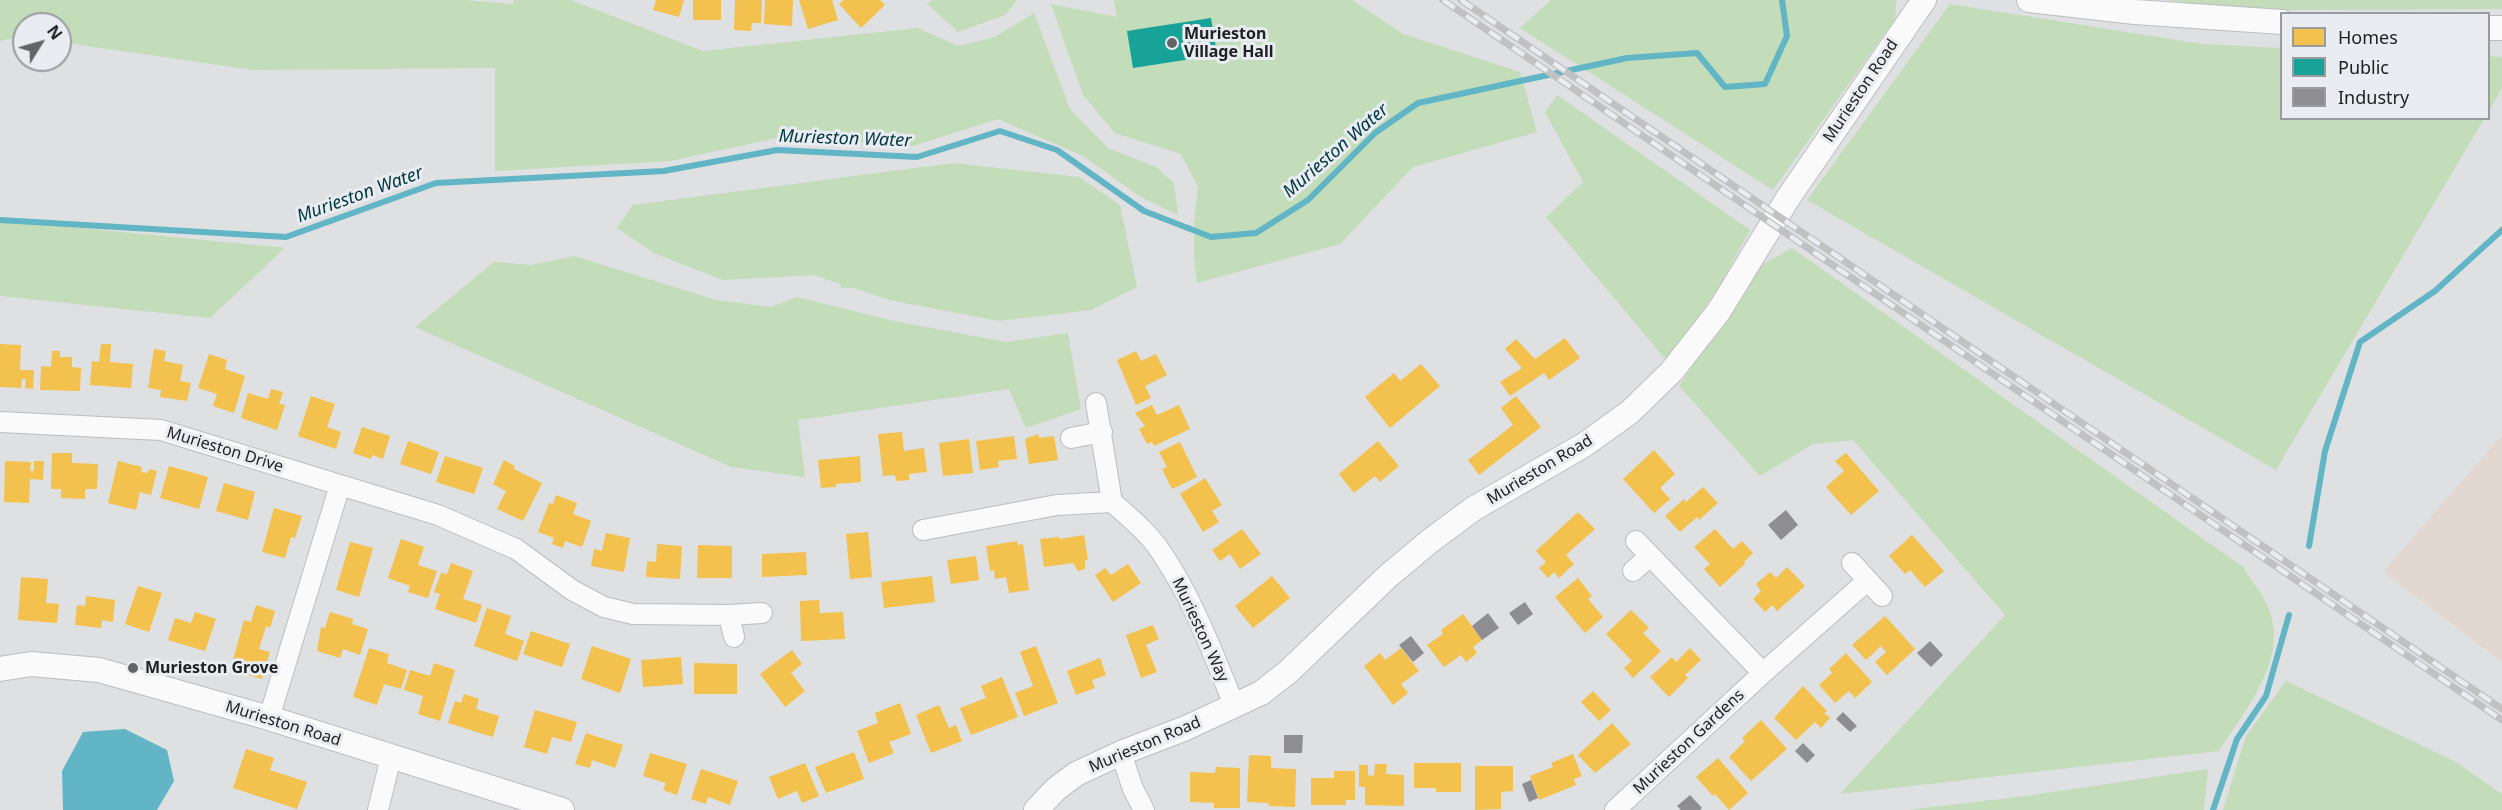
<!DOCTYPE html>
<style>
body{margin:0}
#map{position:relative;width:2502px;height:810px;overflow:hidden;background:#dee0e2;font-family:"Noto Sans",sans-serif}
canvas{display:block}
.legend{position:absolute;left:2280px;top:12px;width:210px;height:108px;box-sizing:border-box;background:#e9ecf1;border:2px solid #999b9f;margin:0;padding:8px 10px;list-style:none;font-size:18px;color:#202123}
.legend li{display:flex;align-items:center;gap:12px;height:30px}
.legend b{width:30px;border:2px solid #999b9f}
.north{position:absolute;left:12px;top:12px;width:60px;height:60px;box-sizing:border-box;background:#e9ecf1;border:2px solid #999b9f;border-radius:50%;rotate:53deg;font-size:16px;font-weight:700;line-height:24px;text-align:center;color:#202123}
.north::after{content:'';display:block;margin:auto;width:21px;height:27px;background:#626466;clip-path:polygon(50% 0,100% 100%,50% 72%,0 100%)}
</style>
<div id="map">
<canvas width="2502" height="810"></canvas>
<ul class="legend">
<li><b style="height:16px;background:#f2c14e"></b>Homes</li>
<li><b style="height:16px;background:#17a398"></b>Public</li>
<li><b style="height:16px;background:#8d8d92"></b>Industry</li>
</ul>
<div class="north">N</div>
</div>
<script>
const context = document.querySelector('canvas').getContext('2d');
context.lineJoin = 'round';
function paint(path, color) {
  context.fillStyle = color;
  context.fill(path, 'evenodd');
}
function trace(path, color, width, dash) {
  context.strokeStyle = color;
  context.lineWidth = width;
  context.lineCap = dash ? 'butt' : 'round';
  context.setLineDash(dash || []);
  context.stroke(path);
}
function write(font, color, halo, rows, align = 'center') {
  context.font = font + ' "Noto Sans",sans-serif';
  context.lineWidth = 6;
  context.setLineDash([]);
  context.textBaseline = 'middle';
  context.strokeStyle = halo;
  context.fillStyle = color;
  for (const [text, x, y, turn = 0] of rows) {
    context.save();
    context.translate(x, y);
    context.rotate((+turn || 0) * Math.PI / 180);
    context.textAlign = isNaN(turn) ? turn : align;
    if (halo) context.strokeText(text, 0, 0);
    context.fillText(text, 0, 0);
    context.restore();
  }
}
const industrial = new Path2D(`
 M 2502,435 L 2502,662 L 2383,572 Z`);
const green = new Path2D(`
 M 0,0 L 464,0 L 513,4 L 514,0 L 571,0 L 703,51 L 918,28 L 958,46 L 995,37 L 1034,13 L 1070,109 L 1108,148 L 1156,167 L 1174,183 L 1178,215 L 1141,197 L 1083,156 L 998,119 L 913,146 L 777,138 L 670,161 L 495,171 L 495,68 L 253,70 L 60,42 L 60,24 L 24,24 L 24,36 L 0,41 Z
 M 932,0 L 1017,0 L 1005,15 L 958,32 L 927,4 Z
 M 1114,0 L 1352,0 L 1403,34 L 1520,72 L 1537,132 L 1413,167 L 1340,244 L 1197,283 L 1194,257 L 1194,223 L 1198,187 L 1181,154 L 1115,133 L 1083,95 L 1051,4 L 1117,17 Z
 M 1551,0 L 1896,0 L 1895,19 L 1773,190 L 1520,28 Z
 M 2167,0 L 2502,0 L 2502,9 L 2251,10 Z
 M 1950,4 L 2202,44 L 2281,48 L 2282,118 L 2484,119 L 2276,470 L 1807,200 Z
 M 2489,56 L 2502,57 L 2502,88 L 2489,111 Z
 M 1557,95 L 1750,230 L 1718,289 L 1667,361 L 1546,217 L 1583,182 L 1545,112 Z
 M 954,163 L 1079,177 L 1120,205 L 1137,287 L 1091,310 L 999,321 L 889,300 L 854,288 L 841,288 L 840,284 L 814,275 L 723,280 L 656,254 L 617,228 L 633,205 Z
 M 0,220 L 285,248 L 210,318 L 0,296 Z
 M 1792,248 L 2243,567 C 2251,580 2262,593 2268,607 C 2290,658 2245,710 2219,751 L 1840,794 L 2005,615 L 1853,440 L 1813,444 L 1760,476 L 1679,386 L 1758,267 Z
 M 574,256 L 716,300 L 771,307 L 797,297 L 894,321 L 1006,342 L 1068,333 L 1081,409 L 1026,428 L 1009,389 L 798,420 L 805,477 L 731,467 L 415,327 L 494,262 L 532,265 Z
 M 2286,681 L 2454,761 L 2502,794 L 2502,810 L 2223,810 L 2246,736 Z
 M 2208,769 L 2204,810 L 1907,810 L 2026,796 Z`);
const water = new Path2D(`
 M 125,729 L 167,750 L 174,781 L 157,810 L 63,810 L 62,771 L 83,732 Z`);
const homes = new Path2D(`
 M 656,0 L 684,0 L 679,17 L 653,10 Z
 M 693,0 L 721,0 L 721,20 L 693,20 Z
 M 735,0 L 762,0 L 761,23 L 752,23 L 751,31 L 734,30 Z
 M 765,0 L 793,0 L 792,26 L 764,24 Z
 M 799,0 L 832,0 L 838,20 L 808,29 Z
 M 844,0 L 880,0 L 885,5 L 861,28 L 839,4 Z
 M 1565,338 L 1580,358 L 1549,380 L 1544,373 L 1510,396 L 1500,382 L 1522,368 L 1505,349 L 1516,339 L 1535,359 Z
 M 0,344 L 21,345 L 20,370 L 34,370 L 33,389 L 25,388 L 26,379 L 22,379 L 21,388 L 0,387 Z
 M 101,344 L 111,344 L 110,362 L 133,364 L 131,388 L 90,385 L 92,361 L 99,362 Z
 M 154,349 L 166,351 L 164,361 L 183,365 L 180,381 L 191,383 L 187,401 L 160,397 L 161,390 L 148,388 Z
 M 52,351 L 60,351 L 60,357 L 72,357 L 72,367 L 81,368 L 80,391 L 40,390 L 41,366 L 51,367 Z
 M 1136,351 L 1141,361 L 1156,354 L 1167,375 L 1145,386 L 1151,398 L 1136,405 L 1117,360 Z
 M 209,354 L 227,360 L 225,369 L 245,376 L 234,413 L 213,406 L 217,394 L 198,388 Z
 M 1421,364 L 1440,386 L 1390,428 L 1365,397 L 1394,373 L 1400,381 Z
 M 271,389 L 283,392 L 279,404 L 285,405 L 277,430 L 241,418 L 248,393 L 268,399 Z
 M 311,396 L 335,404 L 327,427 L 341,432 L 336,449 L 298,436 Z
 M 1516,396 L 1541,427 L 1479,475 L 1468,460 L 1513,425 L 1501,408 Z
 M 1152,405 L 1157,415 L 1179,405 L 1190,429 L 1154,446 L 1152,442 L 1147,444 L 1139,429 L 1145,426 L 1135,413 Z
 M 362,427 L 390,436 L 383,459 L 372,455 L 371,459 L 353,453 Z
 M 902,432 L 904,451 L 924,448 L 927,472 L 909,474 L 909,480 L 896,481 L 895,475 L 883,476 L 878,434 Z
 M 1038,434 L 1039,438 L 1054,436 L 1058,460 L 1029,464 L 1025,439 Z
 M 1014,436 L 1017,459 L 998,461 L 999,467 L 980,470 L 976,441 Z
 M 969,439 L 973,473 L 943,476 L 939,443 Z
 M 408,441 L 439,452 L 431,474 L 400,464 Z
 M 1378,441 L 1399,466 L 1380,482 L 1375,476 L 1354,493 L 1339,474 Z
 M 1180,442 L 1197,477 L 1172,489 L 1162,469 L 1167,467 L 1159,452 Z
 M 1654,450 L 1675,474 L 1660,488 L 1670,499 L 1654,513 L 1623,479 Z
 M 52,453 L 72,453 L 72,463 L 98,464 L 97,489 L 85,489 L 85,499 L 61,498 L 61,489 L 51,489 Z
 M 1846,453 L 1879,491 L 1851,515 L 1826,487 L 1844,471 L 1835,461 Z
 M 445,456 L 483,468 L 474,494 L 436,482 Z
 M 860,456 L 861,482 L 836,484 L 836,487 L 821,488 L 818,460 Z
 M 504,460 L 515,466 L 514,469 L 542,483 L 523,521 L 497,509 L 506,491 L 493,484 Z
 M 5,461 L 31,462 L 30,471 L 34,471 L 34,461 L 44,461 L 43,480 L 30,479 L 29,503 L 4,502 Z
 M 118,461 L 142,467 L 141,472 L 148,473 L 149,469 L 157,471 L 151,495 L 140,492 L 136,510 L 108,503 Z
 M 169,466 L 208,477 L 199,509 L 160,498 Z
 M 1205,478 L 1222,505 L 1212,511 L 1219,522 L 1203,532 L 1180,494 Z
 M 224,483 L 255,492 L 248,520 L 216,511 Z
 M 1703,487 L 1718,503 L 1699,520 L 1697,517 L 1680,532 L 1665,516 L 1684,499 L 1686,502 Z
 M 556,495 L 577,503 L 573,514 L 591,521 L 582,547 L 565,541 L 563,548 L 552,544 L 554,538 L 538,532 L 549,503 L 553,504 Z
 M 274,508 L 302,516 L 295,538 L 291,537 L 285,558 L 262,552 Z
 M 1578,512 L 1595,529 L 1566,555 L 1574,564 L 1559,578 L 1554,572 L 1548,578 L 1539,568 L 1546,562 L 1536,551 Z
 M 1242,529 L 1261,554 L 1240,569 L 1230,554 L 1220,561 L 1212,550 Z
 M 1715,529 L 1733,549 L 1742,541 L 1753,553 L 1744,562 L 1745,564 L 1720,587 L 1704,569 L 1710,564 L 1694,547 Z
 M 868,532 L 872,577 L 850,579 L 846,534 Z
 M 606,533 L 630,538 L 624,572 L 591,566 L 594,549 L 602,551 Z
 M 1084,535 L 1088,560 L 1085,560 L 1085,569 L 1078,571 L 1073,563 L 1044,567 L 1040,539 L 1059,537 L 1059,539 Z
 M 1912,535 L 1944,571 L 1925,587 L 1910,570 L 1905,574 L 1889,556 Z
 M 401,539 L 424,547 L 418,565 L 437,571 L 428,598 L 408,592 L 410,586 L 388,578 Z
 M 1017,541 L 1018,545 L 1023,544 L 1029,590 L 1009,593 L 1006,577 L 995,579 L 994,570 L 990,571 L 986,546 Z
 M 350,542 L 373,548 L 359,597 L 336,590 Z
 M 657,544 L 682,546 L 680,579 L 646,577 L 647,561 L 656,562 Z
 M 698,545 L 732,546 L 732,578 L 697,578 Z
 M 806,552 L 807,575 L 762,577 L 762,554 Z
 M 976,556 L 979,580 L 951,584 L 947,560 Z
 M 451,563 L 473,571 L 463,599 L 482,605 L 476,623 L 435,609 L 440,594 L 434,592 L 441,573 L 447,574 Z
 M 1128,564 L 1141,583 L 1113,602 L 1095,575 L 1105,568 L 1111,575 Z
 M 1787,567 L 1805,586 L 1777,611 L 1772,605 L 1765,612 L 1753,599 L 1761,591 L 1756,584 L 1770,572 L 1776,578 Z
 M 932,576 L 935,602 L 884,608 L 881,582 Z
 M 1272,576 L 1290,598 L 1253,628 L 1235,606 Z
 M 21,577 L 48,579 L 46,603 L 59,604 L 57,623 L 18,620 Z
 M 1578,578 L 1592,596 L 1588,599 L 1603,617 L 1585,633 L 1555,597 Z
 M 138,586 L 162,593 L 149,632 L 125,624 Z
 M 86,596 L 115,600 L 113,622 L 102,620 L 101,628 L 75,625 L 77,605 L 85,606 Z
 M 819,600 L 820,613 L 843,612 L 845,639 L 801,641 L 800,601 Z
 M 256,605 L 275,611 L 270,628 L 266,626 L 259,649 L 270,652 L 262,679 L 236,672 L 239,661 L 233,660 L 244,620 L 251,622 Z
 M 487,608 L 511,616 L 505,634 L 524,641 L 517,661 L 474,646 Z
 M 1631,610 L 1649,628 L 1643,633 L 1661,651 L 1633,678 L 1624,668 L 1632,661 L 1606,634 Z
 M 195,612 L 216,619 L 205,651 L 168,640 L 175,618 L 191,623 Z
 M 330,612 L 353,619 L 352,624 L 368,629 L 360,655 L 343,649 L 340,658 L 317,651 L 321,627 L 325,628 Z
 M 1463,614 L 1482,640 L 1473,647 L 1477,653 L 1466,662 L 1461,655 L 1444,667 L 1427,645 L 1443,634 L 1441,630 Z
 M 1885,616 L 1915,649 L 1887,675 L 1875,662 L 1886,652 L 1881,646 L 1866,660 L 1852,645 Z
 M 1153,625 L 1159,639 L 1146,645 L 1157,672 L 1141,678 L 1126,635 Z
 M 531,631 L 570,644 L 562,667 L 523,654 Z
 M 592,646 L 631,659 L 620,693 L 581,679 Z
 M 1036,646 L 1058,703 L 1024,716 L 1015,693 L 1033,686 L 1020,652 Z
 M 369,648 L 389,654 L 387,663 L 407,670 L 401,689 L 384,684 L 377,705 L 353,697 Z
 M 1401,648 L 1419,671 L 1401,684 L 1408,693 L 1393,705 L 1364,666 L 1380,653 L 1385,660 Z
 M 1690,648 L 1701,660 L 1685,675 L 1688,678 L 1669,697 L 1650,677 L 1672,657 L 1676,662 Z
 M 792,650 L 802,664 L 791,673 L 805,691 L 785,707 L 760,674 Z
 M 1846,653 L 1872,682 L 1855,698 L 1849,691 L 1835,703 L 1819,685 L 1832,673 L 1829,669 Z
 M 681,657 L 683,684 L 643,687 L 641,660 Z
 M 1100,658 L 1106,675 L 1092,680 L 1095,688 L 1076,695 L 1067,671 Z
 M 434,663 L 455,670 L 440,721 L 418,714 L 423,696 L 404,690 L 410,670 L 430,676 Z
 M 694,663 L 737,664 L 737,694 L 694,694 Z
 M 1002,677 L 1018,717 L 971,735 L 960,708 L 986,698 L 981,686 Z
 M 1803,686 L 1827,711 L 1824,713 L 1830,718 L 1821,728 L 1815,722 L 1796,740 L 1774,718 Z
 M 1593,691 L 1611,710 L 1599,721 L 1581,702 Z
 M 464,694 L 479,699 L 476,709 L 499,716 L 493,737 L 448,723 L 455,701 L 461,703 Z
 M 900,703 L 911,734 L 889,742 L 894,753 L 869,763 L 857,731 L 878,723 L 875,713 Z
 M 939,705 L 949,728 L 956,725 L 962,741 L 931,753 L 916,715 Z
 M 535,710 L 577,722 L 571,742 L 552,737 L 547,754 L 524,747 Z
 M 1761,720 L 1787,749 L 1751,781 L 1729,757 L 1745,741 L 1742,738 Z
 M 1612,723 L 1631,744 L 1595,773 L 1578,755 Z
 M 586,733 L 623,745 L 615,768 L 592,760 L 590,768 L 575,764 Z
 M 246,749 L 274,758 L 270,770 L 307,782 L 297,809 L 233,788 Z
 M 854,752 L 864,779 L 826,793 L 815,767 Z
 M 650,753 L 687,764 L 677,795 L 663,790 L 666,783 L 643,776 Z
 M 1573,754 L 1582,776 L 1574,779 L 1576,785 L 1539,800 L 1530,776 L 1553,767 L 1551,763 Z
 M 1249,755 L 1271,756 L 1271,768 L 1296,769 L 1295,807 L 1268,806 L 1269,803 L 1247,802 Z
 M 1718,758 L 1748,793 L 1729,810 L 1715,794 L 1713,796 L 1696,777 Z
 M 805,763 L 819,796 L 802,803 L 797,791 L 778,799 L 769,777 Z
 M 1414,763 L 1461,763 L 1461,792 L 1436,792 L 1436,788 L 1414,788 Z
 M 1375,764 L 1387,764 L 1386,774 L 1404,775 L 1404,806 L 1365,805 L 1365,787 L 1359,787 L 1359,765 L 1368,765 L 1368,775 L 1374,776 Z
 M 1475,766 L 1513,766 L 1513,791 L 1501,792 L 1501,809 L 1475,810 Z
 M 1216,767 L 1240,768 L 1240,808 L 1214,808 L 1214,803 L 1190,802 L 1190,772 L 1215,773 Z
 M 701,769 L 738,781 L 730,805 L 708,797 L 706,804 L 691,799 Z
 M 1334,771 L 1355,771 L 1355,800 L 1346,800 L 1346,805 L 1311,805 L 1311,778 L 1334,778 Z`);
const public = new Path2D(`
 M 1211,18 L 1217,55 L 1133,68 L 1127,31 Z`);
const industry = new Path2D(`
 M 1786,510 L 1798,525 L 1781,540 L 1768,525 Z
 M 1525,602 L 1533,614 L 1518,625 L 1509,613 Z
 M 1488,613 L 1499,628 L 1482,640 L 1472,626 Z
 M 1411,636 L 1424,653 L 1413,662 L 1399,645 Z
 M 1930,641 L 1943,655 L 1931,667 L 1917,653 Z
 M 1843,712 L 1857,726 L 1850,732 L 1836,719 Z
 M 1284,735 L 1303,735 L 1302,753 L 1284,753 Z
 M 1803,743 L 1815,755 L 1807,763 L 1795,751 Z
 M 1531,780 L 1538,798 L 1529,802 L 1522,784 Z
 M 1690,795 L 1702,808 L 1700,810 L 1681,810 L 1677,806 Z`);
const stream = new Path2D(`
 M 0,220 L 286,237 L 436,183 L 664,171 L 777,150 L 917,157 L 1000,131 L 1057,150 L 1144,211 L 1211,237 L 1256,233 L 1308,200 L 1375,133 L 1418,103 L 1627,58 L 1697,53 L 1725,87 L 1765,84 L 1787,36 L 1782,0
 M 2309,546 L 2325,451 L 2360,342 L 2435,291 L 2502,230
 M 2213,810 L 2237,739 L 2266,696 L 2289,615`);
const minor = new Path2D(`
 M 1096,403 L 1112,502
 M 0,422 L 161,430 L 340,485 L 269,718
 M 1071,438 L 1102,432
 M 340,485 L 438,515 L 516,549 L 572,590 L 604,607 L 633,614 L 729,615 L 762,613
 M 923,530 L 1057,505 L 1112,502 C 1130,518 1148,532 1161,552 C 1193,599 1213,654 1235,707
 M 1852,563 L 1882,596
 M 1633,571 L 1650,556
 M 729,615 L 734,637
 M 1763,673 L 1867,581
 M 1121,753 L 1133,789 L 1144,810
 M 378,810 L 391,757
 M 1615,810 L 1763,673 L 1636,541`);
const tertiary = new Path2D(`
 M 2029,0 L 2135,12 L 2282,22
 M 2488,28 L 2502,28
 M 0,669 L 31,664 L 99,670 L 269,718 L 562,810
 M 1036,810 L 1056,789 L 1076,774 L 1121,753 L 1186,728 L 1261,693 L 1288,672 L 1387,577 L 1430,541 L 1473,509 L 1584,445 L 1630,412 L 1672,371 L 1719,311 L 1788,198 L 1924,0`);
const rail = new Path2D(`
 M 1443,0 L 2502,720
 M 1461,0 L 2502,709`);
const markers = [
 [1172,43,6,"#626466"],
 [133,668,6,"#626466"]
];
const poiNames = [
 ["Murieston",1184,34],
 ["Village Hall",1184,52],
 ["Murieston Grove",145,668]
];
const streetNames = [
 ["Murieston Road",1861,91,-56],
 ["Murieston Drive",225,450,17],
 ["Murieston Road",1540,470,-31],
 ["Murieston Way",1200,630,65],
 ["Murieston Road",283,724,17],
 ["Murieston Gardens",1689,742,-43],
 ["Murieston Road",1145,745,-23]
];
const waterNames = [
 ["Murieston Water",845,139,2],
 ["Murieston Water",1336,151,-41],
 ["Murieston Water",360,195,-20]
];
paint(industrial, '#e3d7d2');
paint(green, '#c3dcba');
paint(water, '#61b5c5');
paint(homes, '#f2c14e');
paint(public, '#17a398');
paint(industry, '#8d8d92');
trace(stream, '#61b5c5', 6);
trace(minor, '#bcbdbf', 22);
trace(tertiary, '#bcbdbf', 26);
trace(minor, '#fafafb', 20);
trace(tertiary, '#fafafb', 24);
trace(rail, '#c1c1c2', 7);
trace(rail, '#e9ecf1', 4.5, [14]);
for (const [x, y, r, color] of markers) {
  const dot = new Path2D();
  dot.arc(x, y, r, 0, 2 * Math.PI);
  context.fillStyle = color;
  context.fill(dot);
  trace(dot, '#e9ecf1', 2);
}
write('bold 16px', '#202123', '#e9ecf1', poiNames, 'left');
write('16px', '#202123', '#e9ecf1', streetNames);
write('italic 18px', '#013741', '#e9ecf1', waterNames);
</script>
